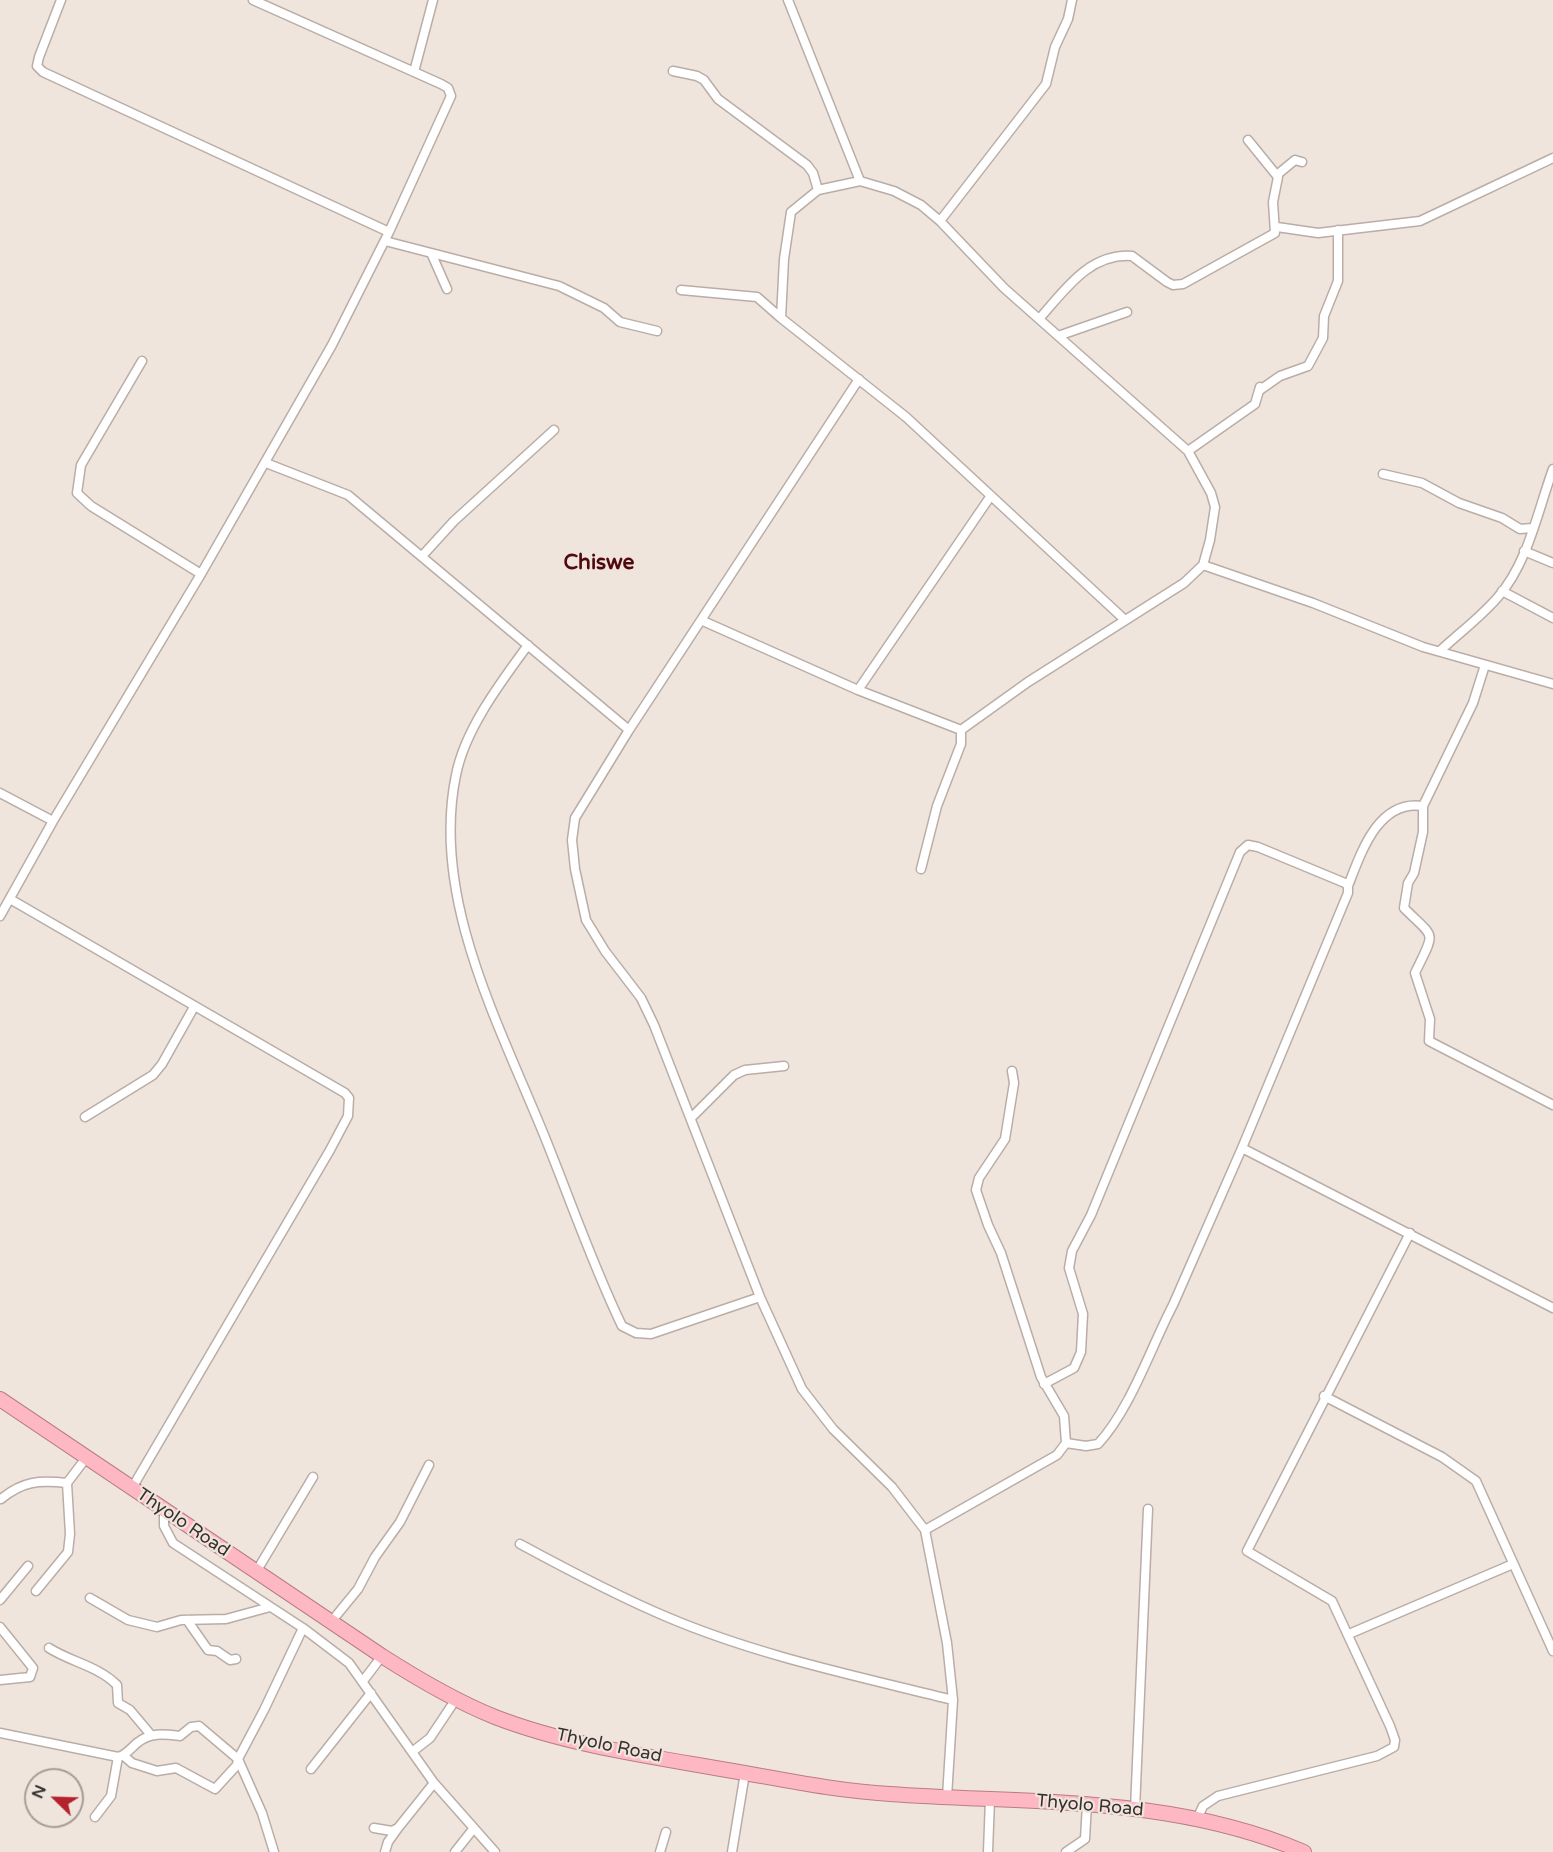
<!DOCTYPE html>
<style>
body{margin:0}
#map{position:relative;width:1553px;height:1852px;overflow:hidden;background:#f0e5dd;font-family:"Varela Round",sans-serif}
canvas{display:block}
.north{position:absolute;left:24px;top:1768px;width:60px;height:60px;box-sizing:border-box;background:#f0e5dd;border:2px solid #a59d97;border-radius:50%;rotate:293deg;font-size:16px;font-weight:700;line-height:24px;text-align:center;color:#35312e}
.north::after{content:'';display:block;margin:auto;width:21px;height:27px;background:#b4232d;clip-path:polygon(50% 0,100% 100%,50% 72%,0 100%)}
</style>
<div id="map">
<canvas width="1553" height="1852"></canvas>
<div class="north">N</div>
</div>
<script>
const context = document.querySelector('canvas').getContext('2d');
context.lineJoin = 'round';
function trace(path, color, width, dash) {
  context.strokeStyle = color;
  context.lineWidth = width;
  context.lineCap = dash ? 'butt' : 'round';
  context.setLineDash(dash || []);
  context.stroke(path);
}
function write(font, color, halo, rows, align = 'center') {
  context.font = font + ' "Varela Round",sans-serif';
  context.lineWidth = 4.5;
  context.setLineDash([]);
  context.textBaseline = 'middle';
  context.strokeStyle = halo;
  context.fillStyle = color;
  for (const [text, x, y, turn = 0] of rows) {
    context.save();
    context.translate(x, y);
    context.rotate((+turn || 0) * Math.PI / 180);
    context.textAlign = isNaN(turn) ? turn : align;
    if (halo) context.strokeText(text, 0, 0);
    context.fillText(text, 0, 0);
    context.restore();
  }
}
const minor = new Path2D(`
 M 61,0 L 39,57 L 37,66 L 43,72 L 389,232
 M 788,0 L 860,181
 M 673,71 L 697,76 L 704,80 L 718,99 L 807,165 L 813,173 L 818,190
 M 414,72 L 433,0
 M 1278,174 L 1295,160 L 1302,162
 M 940,221 L 1046,84 L 1055,47 L 1068,19 L 1072,0
 M 1277,227 L 1318,233 L 1420,221 L 1553,158
 M 385,241 L 559,286 L 604,308 L 620,322 L 657,331
 M 432,255 L 447,289
 M 681,290 L 757,297 L 781,318
 M 1039,319 C 1065,290 1089,253 1132,256 L 1167,282 L 1173,285 L 1183,284 L 1275,233 L 1273,202 L 1278,177 L 1248,140
 M 1058,336 L 1127,312
 M 142,361 L 81,465 L 77,493 L 91,506 L 201,574
 M 859,379 L 629,730 L 575,818 L 572,840 L 575,869 L 586,920 L 605,951 L 641,998 L 654,1025 L 760,1297 L 802,1389 L 833,1429 L 892,1487 L 925,1530 L 947,1643 L 953,1700 L 947,1797
 M 1260,390 L 1280,376 L 1308,366 L 1323,338 L 1324,316 L 1338,281 L 1338,230
 M 1188,451 L 1255,404 L 1260,387
 M 266,463 L 348,495 L 629,730
 M 1383,474 L 1422,483 L 1459,503 L 1502,518 L 1520,529 L 1532,528
 M 1524,551 L 1553,563
 M 423,555 L 454,521 L 554,430
 M 1203,565 L 1313,603 L 1423,647 L 1553,684
 M 1502,591 L 1553,618
 M 703,621 L 858,690 L 961,730 L 1028,682 L 1184,583 L 1203,565 L 1210,540 L 1215,507 L 1211,493 L 1188,451 L 1004,288 L 940,221 L 921,205 L 894,191 L 860,181 L 818,190 L 791,212 L 784,259 L 781,318 L 906,417 L 1125,620
 M 528,645 C 501,682 465,729 456,775 C 430,899 501,1028 546,1140 C 571,1202 593,1266 622,1326 L 636,1333 L 651,1334 L 760,1297
 M 1440,651 C 1459,633 1481,617 1498,597 C 1528,563 1538,510 1553,469
 M 1485,665 L 1473,703 L 1423,806 L 1423,832 L 1414,873 L 1408,883 L 1404,908 C 1436,940 1436,929 1415,973 L 1430,1019 L 1429,1041 L 1553,1105
 M 858,690 L 990,497
 M 0,793 L 53,821
 M 921,869 L 937,806 L 961,744 L 961,730
 M 1348,886 C 1361,853 1378,799 1423,806
 M 10,899 L 345,1093 L 349,1098 L 348,1116 L 330,1150 L 132,1488
 M 0,916 L 53,821 L 201,574 L 332,345 L 389,232 L 451,96 L 448,88 L 441,84 L 253,0
 M 85,1117 L 153,1075 L 162,1064 L 194,1007
 M 691,1118 L 734,1075 L 745,1070 L 784,1066
 M 1242,1148 L 1553,1308
 M 1044,1384 L 1074,1368 L 1081,1352 L 1083,1314 L 1069,1268 L 1072,1251 L 1091,1215 L 1240,852 L 1248,845 L 1258,847 L 1345,883 L 1348,886 L 1348,893 L 1242,1148 L 1173,1305 C 1151,1347 1130,1410 1098,1444 L 1086,1446 L 1066,1443
 M 1324,1396 L 1442,1457 L 1476,1481 L 1553,1651
 M 1,1499 C 23,1481 39,1480 67,1483
 M 164,1511 L 164,1526 L 173,1543 L 303,1628 L 349,1663 L 434,1783 L 495,1852
 M 925,1530 L 1057,1455 L 1066,1443 L 1064,1416 L 1041,1377 L 1001,1253 L 988,1225 L 976,1190 L 979,1178 L 1005,1139 L 1014,1083 L 1012,1071
 M 520,1544 C 568,1570 617,1596 667,1617 C 759,1656 857,1676 953,1700
 M 256,1572 L 313,1477
 M 36,1591 L 68,1552 L 70,1534 L 67,1483 L 86,1458
 M 90,1598 L 128,1620 L 157,1627 L 181,1620 L 226,1619 L 270,1607
 M 0,1600 L 28,1566
 M 187,1620 L 208,1650 L 217,1651 L 230,1660 L 236,1659
 M 331,1622 L 358,1589 L 375,1557 L 400,1522 L 429,1465
 M 0,1627 L 33,1668 L 30,1677 L 0,1680
 M 1349,1634 L 1513,1564
 M 49,1648 C 71,1662 98,1666 117,1685 L 118,1703 L 130,1710 L 151,1735
 M 363,1681 L 382,1656
 M 0,1733 L 118,1757 C 126,1755 130,1749 137,1743 C 150,1732 164,1734 180,1736 L 191,1727 L 199,1726 L 238,1759 L 262,1813 L 274,1852
 M 412,1752 L 430,1738 L 456,1699
 M 124,1756 L 132,1763 L 157,1771 L 176,1768 L 215,1789 L 237,1765 L 238,1759 L 264,1710 L 303,1628
 M 311,1769 L 371,1693
 M 1135,1809 L 1148,1509
 M 95,1817 L 111,1796 L 118,1757
 M 1198,1817 L 1203,1806 L 1218,1796 L 1377,1756 L 1394,1747 L 1395,1740 L 1390,1726 L 1332,1601 L 1247,1551 L 1410,1233
 M 374,1828 L 392,1831 L 398,1828 L 434,1783
 M 385,1852 L 388,1842 L 398,1828
 M 455,1852 L 474,1828
 M 660,1852 L 666,1832
 M 732,1852 L 745,1773
 M 988,1852 L 990,1799
 M 1066,1852 L 1085,1839 L 1087,1804`);
const trunk = new Path2D(`
 M 0,1399 L 382,1656 C 418,1679 455,1701 495,1717 C 570,1746 654,1757 733,1771 C 785,1780 837,1791 890,1794 C 1031,1804 1171,1795 1304,1852`);
const streetNames = [
 ["Thyolo Road",183,1523,34],
 ["Thyolo Road",609,1746,12],
 ["Thyolo Road",1090,1806,5]
];
const quarterNames = [
 ["Chiswe",599,563]
];
trace(minor, '#b9ada6', 11);
trace(trunk, '#b87d86', 16);
trace(minor, '#fff', 8);
trace(trunk, '#feb8c4', 14);
write('18px', '#35312e', '#f0e5dd', streetNames);
write('bold 21px', '#500a0f', '#f0e5dd', quarterNames);
</script>
